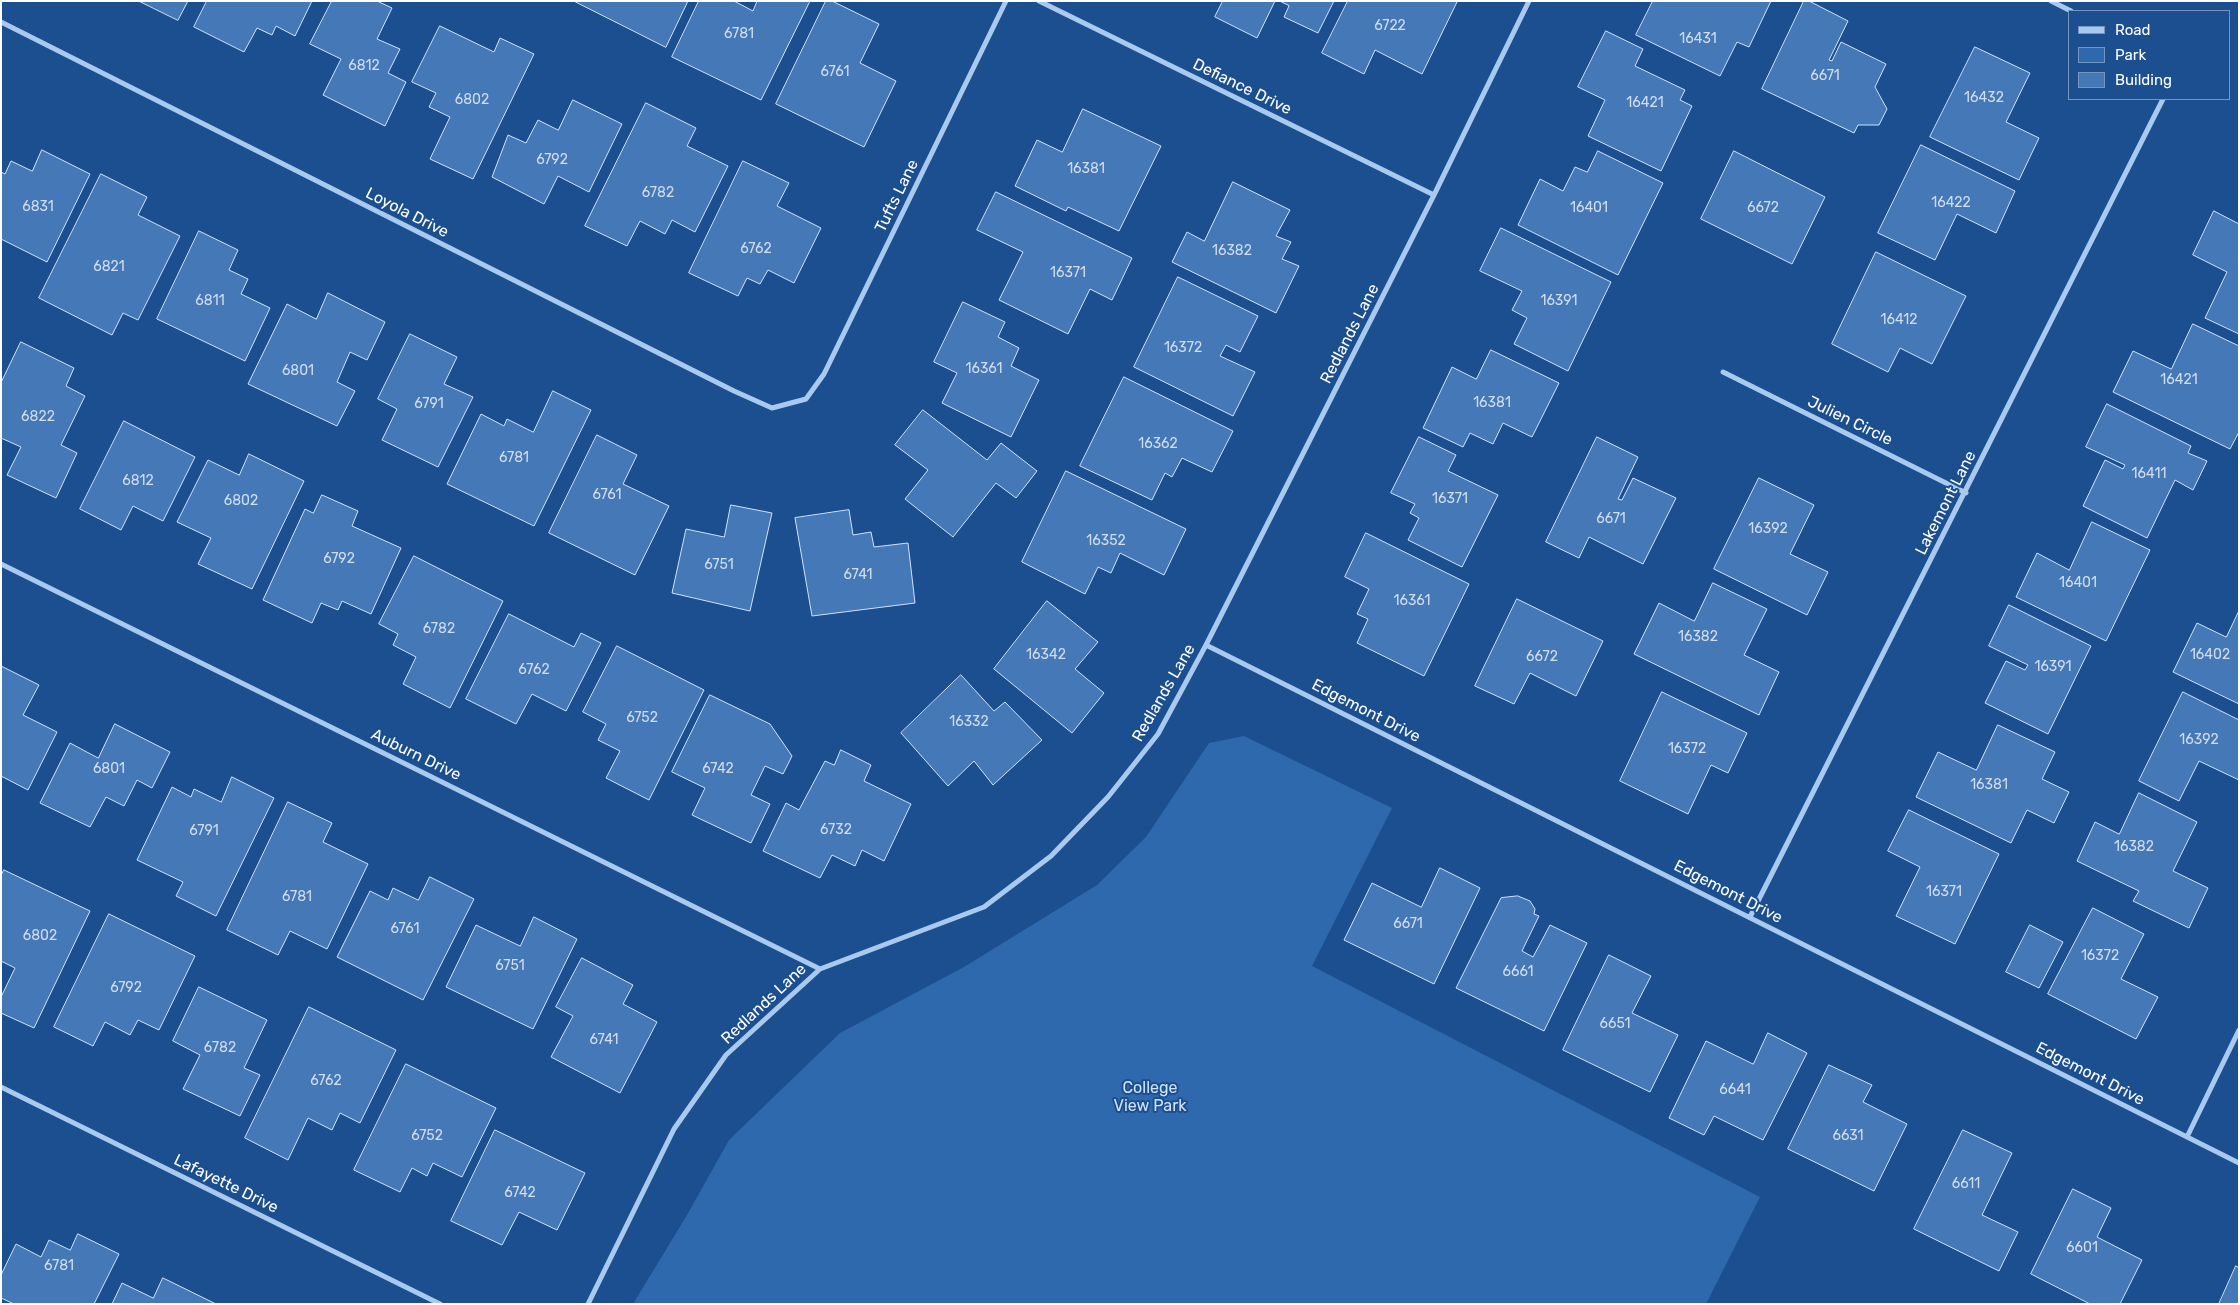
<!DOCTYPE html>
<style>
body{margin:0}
#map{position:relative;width:2240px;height:1305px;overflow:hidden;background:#1b4f8f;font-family:Rubik,sans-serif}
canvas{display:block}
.frame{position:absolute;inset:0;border:2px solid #fff;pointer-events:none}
.legend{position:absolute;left:2068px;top:10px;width:162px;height:90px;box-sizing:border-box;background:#1b4f8f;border:1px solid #7695bc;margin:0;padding:6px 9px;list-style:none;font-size:15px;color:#fff}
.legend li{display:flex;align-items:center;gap:10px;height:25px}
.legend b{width:25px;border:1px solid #7695bc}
</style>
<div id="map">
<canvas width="2240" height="1305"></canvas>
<div class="frame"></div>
<ul class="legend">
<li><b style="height:6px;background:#a9c9ee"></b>Road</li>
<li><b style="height:14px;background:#2e69ad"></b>Park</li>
<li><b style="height:14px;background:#4478b7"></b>Building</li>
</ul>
</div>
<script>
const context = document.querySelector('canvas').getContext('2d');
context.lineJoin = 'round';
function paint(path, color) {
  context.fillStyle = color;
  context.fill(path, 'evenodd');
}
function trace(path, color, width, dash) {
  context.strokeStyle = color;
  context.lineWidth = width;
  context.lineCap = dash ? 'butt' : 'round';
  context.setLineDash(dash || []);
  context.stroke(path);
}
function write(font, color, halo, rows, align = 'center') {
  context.font = font + ' Rubik,sans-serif';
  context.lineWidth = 4;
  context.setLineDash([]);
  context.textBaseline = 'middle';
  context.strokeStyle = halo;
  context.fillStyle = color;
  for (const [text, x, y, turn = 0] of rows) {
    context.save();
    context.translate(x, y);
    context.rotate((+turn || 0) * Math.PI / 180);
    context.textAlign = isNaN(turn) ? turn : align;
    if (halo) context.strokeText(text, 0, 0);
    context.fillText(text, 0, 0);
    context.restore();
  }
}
const green = new Path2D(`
 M 1244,736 L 1392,808 L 1312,966 L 1760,1197 L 1706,1304 L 633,1304 L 687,1215 L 729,1140 L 840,1033 L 964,967 L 1097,885 L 1146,837 L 1209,743 Z`);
const building = new Path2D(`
 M 139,1 L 188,1 L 178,20 Z
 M 207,1 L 312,1 L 295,36 L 276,26 L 272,35 L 257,28 L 244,52 L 194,27 Z
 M 332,1 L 377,1 L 392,8 L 377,39 L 400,49 L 388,73 L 406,82 L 385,126 L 323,95 L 341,59 L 310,44 Z
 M 574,1 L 688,1 L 666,47 Z
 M 699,1 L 734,1 L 753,11 L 757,1 L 810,1 L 761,100 L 672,57 Z
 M 826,1 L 832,1 L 879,24 L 860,63 L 896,81 L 864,147 L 776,104 Z
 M 1223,1 L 1275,1 L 1257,38 L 1215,17 Z
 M 1280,1 L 1334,1 L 1318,33 L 1284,17 L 1289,6 Z
 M 1348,1 L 1455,1 L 1457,2 L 1422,74 L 1375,50 L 1364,74 L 1322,53 Z
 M 1653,1 L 1771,1 L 1749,47 L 1737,42 L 1720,76 L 1636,35 Z
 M 1804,1 L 1809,1 L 1848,21 L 1829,60 L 1832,61 L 1841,42 L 1886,64 L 1875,87 L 1887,109 L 1879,125 L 1858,125 L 1854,133 L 1762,89 Z
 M 440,26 L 494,52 L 500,38 L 534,54 L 473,179 L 430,159 L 450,117 L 429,107 L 436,93 L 412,82 Z
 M 1606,31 L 1643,49 L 1635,66 L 1685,90 L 1680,100 L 1692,106 L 1661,171 L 1588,136 L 1605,100 L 1578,87 Z
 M 1975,47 L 2030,73 L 2006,122 L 2039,138 L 2019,180 L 1930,137 Z
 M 573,100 L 622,124 L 589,192 L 558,176 L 544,204 L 492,177 L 508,135 L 526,143 L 538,120 L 558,130 Z
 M 646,103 L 696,128 L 687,146 L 728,166 L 695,232 L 672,220 L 665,234 L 640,221 L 627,246 L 585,226 Z
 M 1083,109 L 1161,146 L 1119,231 L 1068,207 L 1066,211 L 1015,186 L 1037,140 L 1062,152 Z
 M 1921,145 L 2015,191 L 1996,233 L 1957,214 L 1935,260 L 1878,233 Z
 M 42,150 L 90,174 L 47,262 L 1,239 L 1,172 L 5,174 L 11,161 L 32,171 Z
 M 1598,151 L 1663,183 L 1618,275 L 1518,225 L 1540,179 L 1563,191 L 1575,167 L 1587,172 Z
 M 1734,151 L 1825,197 L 1792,264 L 1701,219 Z
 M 743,161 L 789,183 L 777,206 L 821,228 L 794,283 L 768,270 L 760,284 L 747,278 L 738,296 L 689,273 Z
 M 101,174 L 147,197 L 138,215 L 180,236 L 138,320 L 123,313 L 112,335 L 39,298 Z
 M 1233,182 L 1290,210 L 1276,236 L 1291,242 L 1282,259 L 1299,266 L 1276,313 L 1172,262 L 1187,232 L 1204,241 Z
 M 996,192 L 1132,258 L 1112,300 L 1090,289 L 1068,334 L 999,300 L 1023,252 L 977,230 Z
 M 2214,211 L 2239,224 L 2239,334 L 2205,318 L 2227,272 L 2193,255 Z
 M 1501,228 L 1611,282 L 1568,371 L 1514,344 L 1527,318 L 1512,310 L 1522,291 L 1480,271 Z
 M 199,231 L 238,250 L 229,270 L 248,279 L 241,294 L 270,308 L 245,361 L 157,319 Z
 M 1876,252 L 1966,296 L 1932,364 L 1900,348 L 1888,372 L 1832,344 Z
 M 1178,277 L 1258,316 L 1240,352 L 1226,345 L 1220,356 L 1255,372 L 1233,416 L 1134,367 Z
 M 328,293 L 385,322 L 367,360 L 350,352 L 337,382 L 355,391 L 337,426 L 248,384 L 287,304 L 316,319 Z
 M 963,302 L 1005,322 L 998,337 L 1019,348 L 1011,366 L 1039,380 L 1011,437 L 942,403 L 957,373 L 934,362 Z
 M 2193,324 L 2239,346 L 2239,432 L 2230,449 L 2113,392 L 2133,351 L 2171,369 Z
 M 410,334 L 457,357 L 444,384 L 473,397 L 438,467 L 382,440 L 397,409 L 378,399 Z
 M 21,342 L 74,368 L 66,386 L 85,396 L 61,445 L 77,453 L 56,498 L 7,475 L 21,447 L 1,438 L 1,383 Z
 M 1491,350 L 1559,383 L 1532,437 L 1503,423 L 1493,444 L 1470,433 L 1463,447 L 1423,428 L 1452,367 L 1476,379 Z
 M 1124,377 L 1233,431 L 1212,472 L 1182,458 L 1172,477 L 1165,473 L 1152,500 L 1080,466 Z
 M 553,391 L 591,410 L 534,526 L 447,484 L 481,414 L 504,426 L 507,419 L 533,432 Z
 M 2107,404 L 2191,446 L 2188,453 L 2207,461 L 2193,490 L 2175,480 L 2147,538 L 2083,506 L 2105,460 L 2123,469 L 2125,465 L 2086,447 Z
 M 923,410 L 987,460 L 1001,443 L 1037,471 L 1016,498 L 996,483 L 953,537 L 905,499 L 928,470 L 895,445 Z
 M 124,421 L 195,457 L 163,521 L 133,506 L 121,530 L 80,509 Z
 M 597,435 L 637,455 L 623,484 L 669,506 L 635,575 L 549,533 Z
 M 1419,437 L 1456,455 L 1448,471 L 1498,495 L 1462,567 L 1408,540 L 1419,518 L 1410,513 L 1415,504 L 1391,493 Z
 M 1597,437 L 1638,457 L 1618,499 L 1622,500 L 1633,478 L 1676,498 L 1643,564 L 1589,537 L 1579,558 L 1546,542 Z
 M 249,454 L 304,481 L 252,589 L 198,564 L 211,538 L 177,522 L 208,460 L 239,475 Z
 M 1066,471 L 1186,529 L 1164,575 L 1120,553 L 1111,573 L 1098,567 L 1085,594 L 1022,562 Z
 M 1759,478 L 1814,505 L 1790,554 L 1828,572 L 1807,615 L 1714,569 Z
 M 322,495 L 358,511 L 352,526 L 401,548 L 371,614 L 342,601 L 338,610 L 321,603 L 312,623 L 263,600 L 305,509 L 313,513 Z
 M 731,505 L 772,513 L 750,611 L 672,593 L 686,529 L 724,537 Z
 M 849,510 L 853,535 L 871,532 L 874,547 L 908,543 L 915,603 L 812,616 L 795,518 Z
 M 2092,522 L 2150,550 L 2106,641 L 2016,597 L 2037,553 L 2069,570 Z
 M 1366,533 L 1469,584 L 1424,676 L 1357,643 L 1368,619 L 1357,614 L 1369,589 L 1345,577 Z
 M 414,556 L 503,601 L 450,708 L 403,684 L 416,657 L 393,645 L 398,634 L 379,624 Z
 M 1713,583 L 1767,609 L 1744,655 L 1779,672 L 1759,715 L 1634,654 L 1659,603 L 1694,621 Z
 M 1517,599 L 1603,641 L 1576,696 L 1530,673 L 1514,704 L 1475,686 Z
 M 1047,601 L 1098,642 L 1075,669 L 1104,693 L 1072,733 L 994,669 Z
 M 2009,605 L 2091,646 L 2048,734 L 1985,703 L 2006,661 L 2025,670 L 2028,665 L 1989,646 Z
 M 2239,611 L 2239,704 L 2173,672 L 2197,623 L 2226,637 Z
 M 509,614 L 574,647 L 581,633 L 601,643 L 566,711 L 532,694 L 516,724 L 466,699 Z
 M 617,646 L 704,690 L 649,800 L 606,778 L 620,751 L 598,740 L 606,724 L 583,712 Z
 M 1,666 L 39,685 L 23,715 L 57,732 L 28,790 L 1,776 Z
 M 961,675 L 994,711 L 1005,702 L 1042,740 L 993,785 L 974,761 L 948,786 L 901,733 Z
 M 1662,692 L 1747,733 L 1728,773 L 1711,765 L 1688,814 L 1620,781 Z
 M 2183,692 L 2239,720 L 2239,780 L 2199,761 L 2179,801 L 2139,781 Z
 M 710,695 L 770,724 L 792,756 L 783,774 L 765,766 L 751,795 L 770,804 L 751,843 L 692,815 L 705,788 L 672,772 Z
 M 115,724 L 170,752 L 152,788 L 137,780 L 124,806 L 106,797 L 90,827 L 40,803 L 70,743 L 98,758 Z
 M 1998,725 L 2055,752 L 2042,779 L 2069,792 L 2054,823 L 2027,810 L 2011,843 L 1916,797 L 1938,752 L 1976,770 Z
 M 841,750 L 871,765 L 864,781 L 911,804 L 884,861 L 862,850 L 855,866 L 832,855 L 820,878 L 763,851 L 786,803 L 799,810 L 825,761 L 834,765 Z
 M 232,777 L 274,798 L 216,916 L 176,896 L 183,882 L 137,860 L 172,787 L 191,797 L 194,789 L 221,802 Z
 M 2139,793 L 2197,822 L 2173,871 L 2208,888 L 2189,928 L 2133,901 L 2139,891 L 2077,861 L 2095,822 L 2119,834 Z
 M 288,802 L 332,823 L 323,842 L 368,864 L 327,949 L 290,931 L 278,955 L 227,930 Z
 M 1909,810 L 1999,854 L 1955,944 L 1896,916 L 1920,867 L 1888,851 Z
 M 1440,868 L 1480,888 L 1434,984 L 1344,940 L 1372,883 L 1421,907 Z
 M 4,870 L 90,911 L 34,1028 L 1,1013 L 1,997 L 15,968 L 1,961 L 1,876 Z
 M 430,877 L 474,899 L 423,1000 L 337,957 L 370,891 L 388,900 L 393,888 L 418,900 Z
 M 1518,896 L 1530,901 L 1535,909 L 1534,914 L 1539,916 L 1522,951 L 1533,957 L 1550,925 L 1587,943 L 1544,1031 L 1456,988 L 1501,898 Z
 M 2093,908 L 2144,934 L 2121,979 L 2158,997 L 2136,1039 L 2048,994 Z
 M 109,914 L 195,956 L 159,1030 L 138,1020 L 130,1035 L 105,1022 L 93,1046 L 54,1027 Z
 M 534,917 L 577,939 L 533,1029 L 446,987 L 476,925 L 520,946 Z
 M 2030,925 L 2063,942 L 2039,988 L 2006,972 Z
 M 1609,955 L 1651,976 L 1632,1013 L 1678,1035 L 1650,1092 L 1563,1050 Z
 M 582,958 L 633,985 L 623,1004 L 657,1022 L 620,1093 L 551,1057 L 573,1016 L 556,1007 Z
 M 199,987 L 267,1020 L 244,1068 L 260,1075 L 240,1116 L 183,1089 L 200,1055 L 173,1041 Z
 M 309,1007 L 396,1050 L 360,1123 L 340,1113 L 332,1130 L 308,1118 L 288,1160 L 245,1138 Z
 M 1768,1033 L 1807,1053 L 1763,1140 L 1714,1116 L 1704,1135 L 1669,1118 L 1706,1041 L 1753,1064 Z
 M 406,1064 L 496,1108 L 462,1177 L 433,1163 L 427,1176 L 412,1168 L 400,1192 L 354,1170 Z
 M 1829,1065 L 1872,1085 L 1863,1102 L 1907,1124 L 1874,1191 L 1788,1149 Z
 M 495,1130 L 585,1173 L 557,1230 L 519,1212 L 502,1245 L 451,1221 Z
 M 1963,1130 L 2012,1153 L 1982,1215 L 2018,1232 L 1999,1271 L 1914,1229 Z
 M 2073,1189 L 2111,1208 L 2097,1237 L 2142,1260 L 2120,1304 L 2090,1304 L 2031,1274 Z
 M 78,1234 L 119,1254 L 94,1304 L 14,1304 L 1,1298 L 1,1275 L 16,1244 L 41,1257 L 49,1240 L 70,1250 Z
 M 2236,1266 L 2239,1268 L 2239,1304 L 2219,1304 Z
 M 163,1278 L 216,1304 L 112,1304 L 122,1283 L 153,1298 Z`);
const street = new Path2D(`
 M 1039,1 L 1434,195
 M 2051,1 L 2071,11
 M 1,22 L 734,391 L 772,408 L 806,399 L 824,374 L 1006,1
 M 1723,372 L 1966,493
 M 1,564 L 820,969
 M 1206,645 L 2239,1163
 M 1750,917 L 2163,99
 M 1,1087 L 440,1304
 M 2187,1137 L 2239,1030
 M 588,1304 L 674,1129 L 726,1055 L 820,969 L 984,907 L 1051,856 L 1108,797 L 1158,734 L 1206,645 L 1434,195 L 1529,1`);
const numberNames = [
 ["6722",1390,26],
 ["6781",739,34],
 ["16431",1698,39],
 ["6812",364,66],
 ["6761",835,72],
 ["6671",1825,76],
 ["16432",1984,98],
 ["6802",472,100],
 ["16421",1645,103],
 ["6792",552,160],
 ["16381",1086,169],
 ["6782",658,193],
 ["16422",1951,203],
 ["6831",38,207],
 ["16401",1589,208],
 ["6672",1763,208],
 ["6762",756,249],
 ["16382",1232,251],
 ["6821",109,267],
 ["16371",1068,273],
 ["6811",210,301],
 ["16391",1559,301],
 ["16412",1899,320],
 ["16372",1183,348],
 ["16361",984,369],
 ["6801",298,371],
 ["16421",2179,380],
 ["16381",1492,403],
 ["6791",429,404],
 ["6822",38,417],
 ["16362",1158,444],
 ["6781",514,458],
 ["16411",2149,474],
 ["6812",138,481],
 ["6761",607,495],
 ["16371",1450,499],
 ["6802",241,501],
 ["6671",1611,519],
 ["16392",1768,529],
 ["16352",1106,541],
 ["6792",339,559],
 ["6751",719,565],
 ["6741",858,575],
 ["16401",2078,583],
 ["16361",1412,601],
 ["6782",439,629],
 ["16382",1698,637],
 ["16342",1046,655],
 ["16402",2210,655],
 ["6672",1542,657],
 ["16391",2053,667],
 ["6762",534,670],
 ["6752",642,718],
 ["16332",969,722],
 ["16392",2199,740],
 ["16372",1687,749],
 ["6801",109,769],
 ["6742",718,769],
 ["16381",1989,785],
 ["6732",836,830],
 ["6791",204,831],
 ["16382",2134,847],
 ["16371",1944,892],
 ["6781",297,897],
 ["6671",1408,924],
 ["6761",405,929],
 ["6802",40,936],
 ["16372",2100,956],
 ["6751",510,966],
 ["6661",1518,972],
 ["6792",126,988],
 ["6651",1615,1024],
 ["6741",604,1040],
 ["6782",220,1048],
 ["6762",326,1081],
 ["6641",1735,1090],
 ["6752",427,1136],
 ["6631",1848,1136],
 ["6611",1966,1184],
 ["6742",520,1193],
 ["6601",2082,1248],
 ["6781",59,1266]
];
const streetNames = [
 ["Defiance Drive",1242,87,26],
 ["Tufts Lane",897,196,-64],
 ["Loyola Drive",407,213,27],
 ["Redlands Lane",1350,334,-63],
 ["Julien Circle",1850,421,26],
 ["Lakemont Lane",1946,503,-63],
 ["Redlands Lane",1164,693,-60],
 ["Edgemont Drive",1366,711,27],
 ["Auburn Drive",416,755,26],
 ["Edgemont Drive",1728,892,27],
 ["Redlands Lane",764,1004,-43],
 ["Edgemont Drive",2090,1074,27],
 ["Lafayette Drive",226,1184,26]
];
const parkNames = [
 ["College",1150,1088],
 ["View Park",1150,1106]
];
paint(green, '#2e69ad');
paint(building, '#4478b7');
trace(building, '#cfe3fa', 1);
trace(street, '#a9c9ee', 5);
write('14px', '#d0dded', null, numberNames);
write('16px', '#fff', '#1b4f8f', streetNames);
write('16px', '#cfe3fa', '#1b4f8f', parkNames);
</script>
